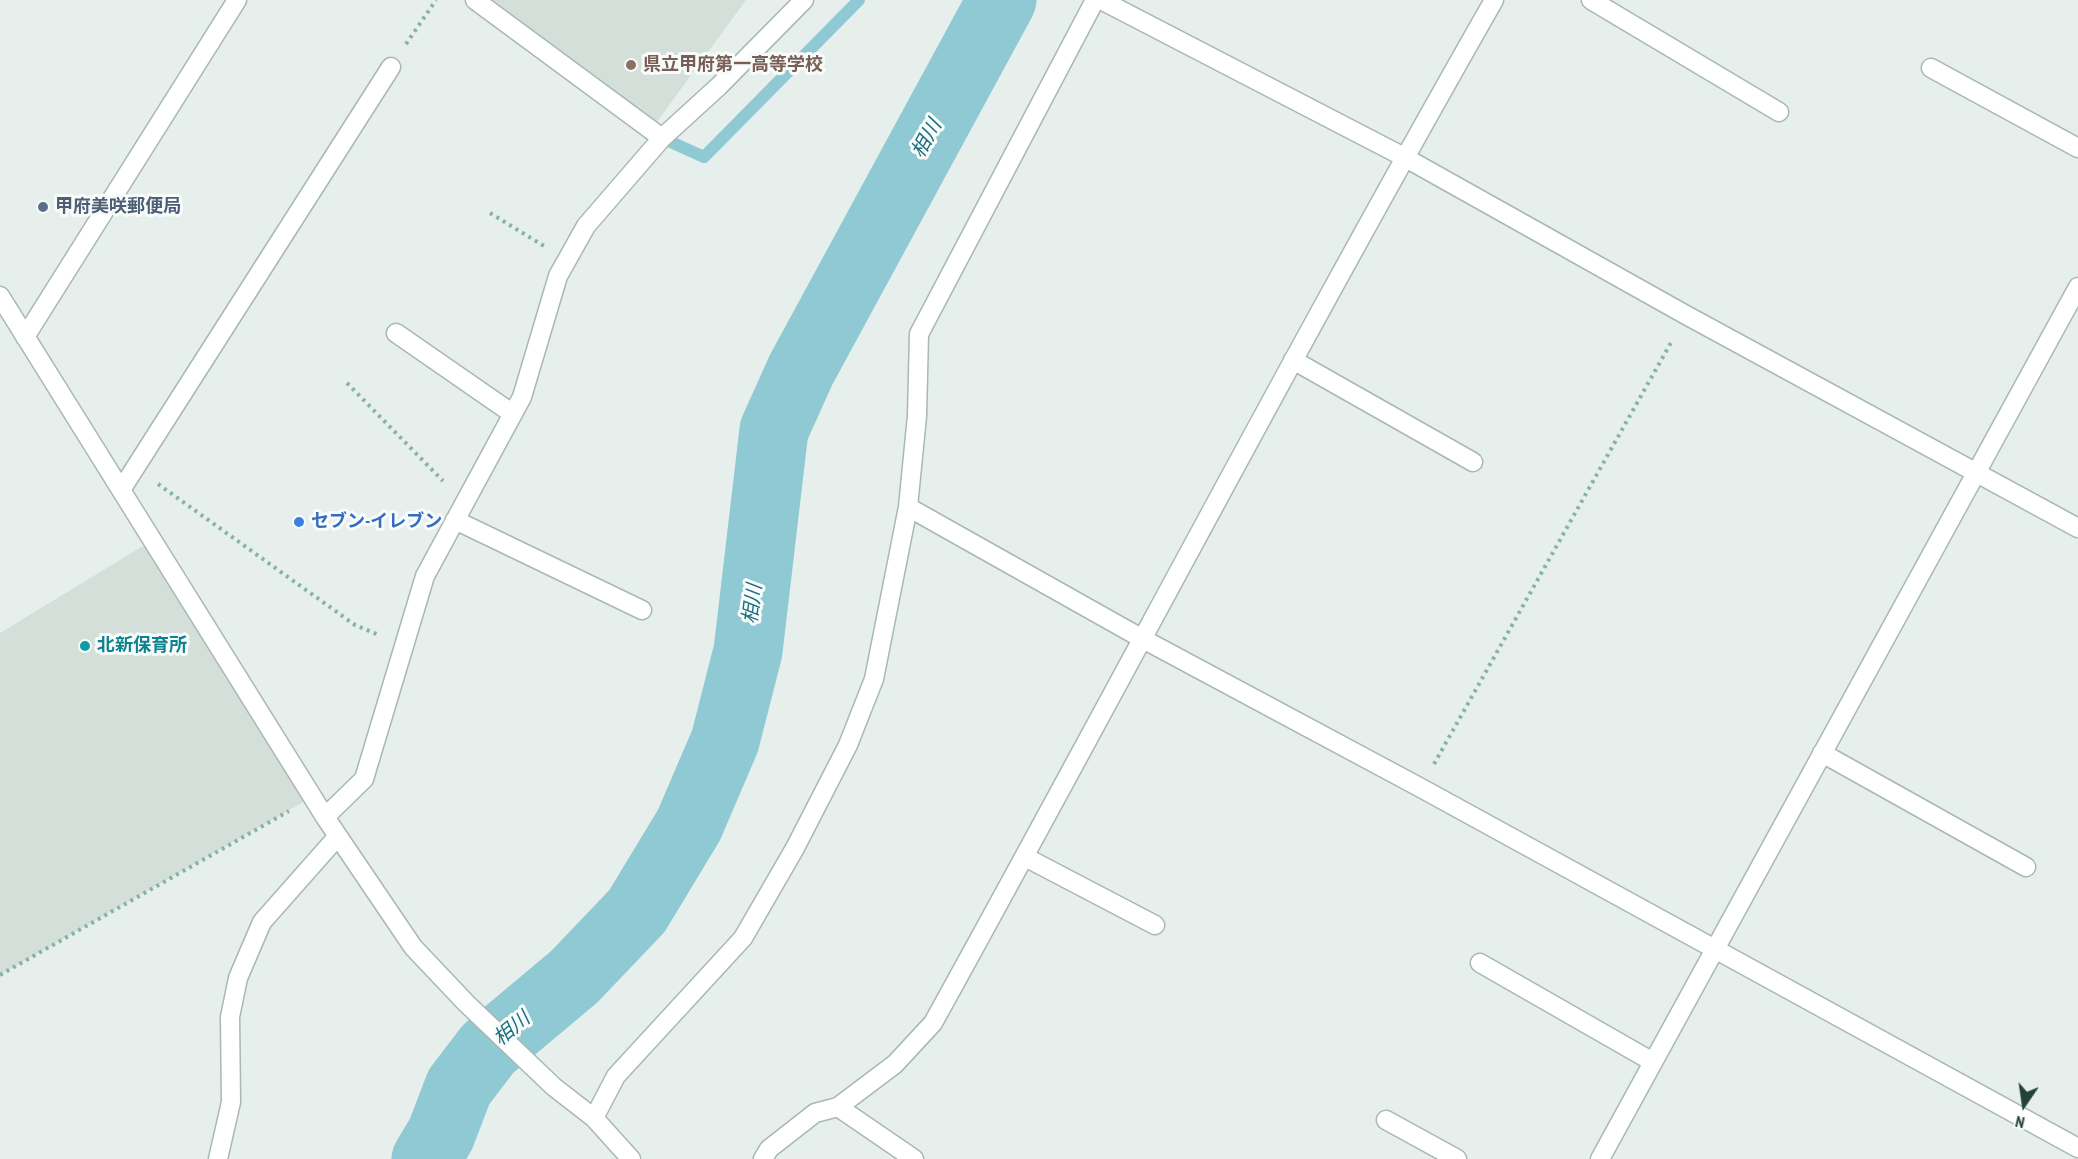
<!DOCTYPE html>
<meta charset="utf-8">
<style>
body{margin:0}
#map{position:relative;width:2078px;height:1159px;overflow:hidden;background:#e6efeb;font-family:"PT Sans Narrow",sans-serif}
canvas{display:block}
.north{position:absolute;left:1994px;top:1075px;width:60px;height:60px;-webkit-text-stroke:4px #f7fbf9;paint-order:stroke;rotate:193deg;font-size:16px;font-weight:700;line-height:24px;text-align:center;color:#24423a}
.north::after{content:'';display:block;margin:auto;width:21px;height:27px;background:#24423a;clip-path:polygon(50% 0,100% 100%,50% 72%,0 100%)}
</style>
<div id="map">
<canvas width="2078" height="1159"></canvas>
<div class="north">N</div>
</div>
<script>
const context = document.querySelector('canvas').getContext('2d');
context.lineJoin = 'round';
function paint(path, color) {
  context.fillStyle = color;
  context.fill(path, 'evenodd');
}
function trace(path, color, width, dash) {
  context.strokeStyle = color;
  context.lineWidth = width;
  context.lineCap = dash ? 'butt' : 'round';
  context.setLineDash(dash || []);
  context.stroke(path);
}
function write(font, color, halo, rows, align = 'center') {
  context.font = font + ' "PT Sans Narrow","Noto Sans JP",sans-serif';
  context.lineWidth = 6;
  context.setLineDash([]);
  context.textBaseline = 'middle';
  context.strokeStyle = halo;
  context.fillStyle = color;
  for (const [text, x, y, turn = 0] of rows) {
    context.save();
    context.translate(x, y);
    context.rotate((+turn || 0) * Math.PI / 180);
    context.textAlign = isNaN(turn) ? turn : align;
    if (halo) context.strokeText(text, 0, 0);
    context.fillText(text, 0, 0);
    context.restore();
  }
}
const built = new Path2D(`
 M 475,0 L 746,0 L 651,130 Z
 M 151,541 L 312,797 L 0,975 L 0,633 Z`);
const stream = new Path2D(`
 M 662,138 L 704,157 L 859,0`);
const river = new Path2D(`
 M 426,1159 L 441,1134 L 459,1087 L 488,1049 L 574,977 L 637,911 L 689,825 L 725,741 L 748,651 L 774,430 L 801,370 L 1002,0`);
const path = new Path2D(`
 M 406,44 L 436,0
 M 490,213 L 544,246
 M 347,383 L 443,481
 M 158,484 L 355,625 L 379,635
 M 1434,764 L 1673,339
 M 0,975 L 289,811`);
const minor = new Path2D(`
 M 475,0 L 662,138
 M 1101,0 L 1404,157 L 1686,315 L 2078,528
 M 1591,0 L 1779,112
 M 1931,68 L 2078,148
 M 0,296 L 325,817 L 413,947 L 466,1003 L 554,1087 L 594,1118 L 631,1159
 M 396,333 L 513,414
 M 25,337 L 237,0
 M 1293,360 L 1473,462
 M 121,490 L 391,67
 M 908,507 L 1141,638 L 1421,788 L 2078,1148
 M 455,520 L 642,610
 M 1822,753 L 2026,867
 M 325,817 L 364,779 L 425,576 L 522,397 L 558,276 L 586,226 L 662,138 L 719,86 L 804,0
 M 1025,857 L 1155,925
 M 1480,963 L 1653,1062
 M 838,1107 L 914,1159
 M 594,1118 L 616,1076 L 743,938 L 795,848 L 848,745 L 874,679 L 908,507 L 917,416 L 919,334 L 1095,0
 M 1386,1120 L 1457,1159
 M 218,1159 L 231,1102 L 230,1017 L 238,978 L 262,922 L 338,836
 M 763,1159 L 769,1149 L 815,1113 L 838,1107 L 895,1064 L 933,1023 C 1121,683 1301,338 1494,0
 M 1600,1159 L 2078,287`);
const markers = [
 [631,65,6,"#8d6e63"],
 [43,207,6,"#5c6f8a"],
 [299,522,6,"#3f7fe0"],
 [85,646,6,"#0f9aa8"]
];
const educationNames = [
 ["県立甲府第一高等学校",643,65]
];
const serviceNames = [
 ["甲府美咲郵便局",55,207]
];
const shopNames = [
 ["セブン-イレブン",311,522]
];
const cultureNames = [
 ["北新保育所",97,646]
];
const waterNames = [
 ["相川",927,139,-61],
 ["相川",753,604,-83],
 ["相川",512,1029,-40]
];
paint(built, '#d4dfda');
trace(stream, '#8ec9d4', 12);
trace(river, '#8ec9d4', 69);
trace(minor, '#a8b8b2', 21);
trace(path, '#86b3a5', 4, [3, 4.5]);
trace(minor, '#fff', 18);
for (const [x, y, r, color] of markers) {
  const dot = new Path2D();
  dot.arc(x, y, r, 0, 2 * Math.PI);
  context.fillStyle = color;
  context.fill(dot);
  trace(dot, '#f7fbf9', 2);
}
write('bold 18px', '#785e54', '#f7fbf9', educationNames, 'left');
write('bold 18px', '#4e5e75', '#f7fbf9', serviceNames, 'left');
write('bold 18px', '#366cbe', '#f7fbf9', shopNames, 'left');
write('bold 18px', '#0d838f', '#f7fbf9', cultureNames, 'left');
write('italic 20px', '#1c6f80', '#f7fbf9', waterNames);
</script>
